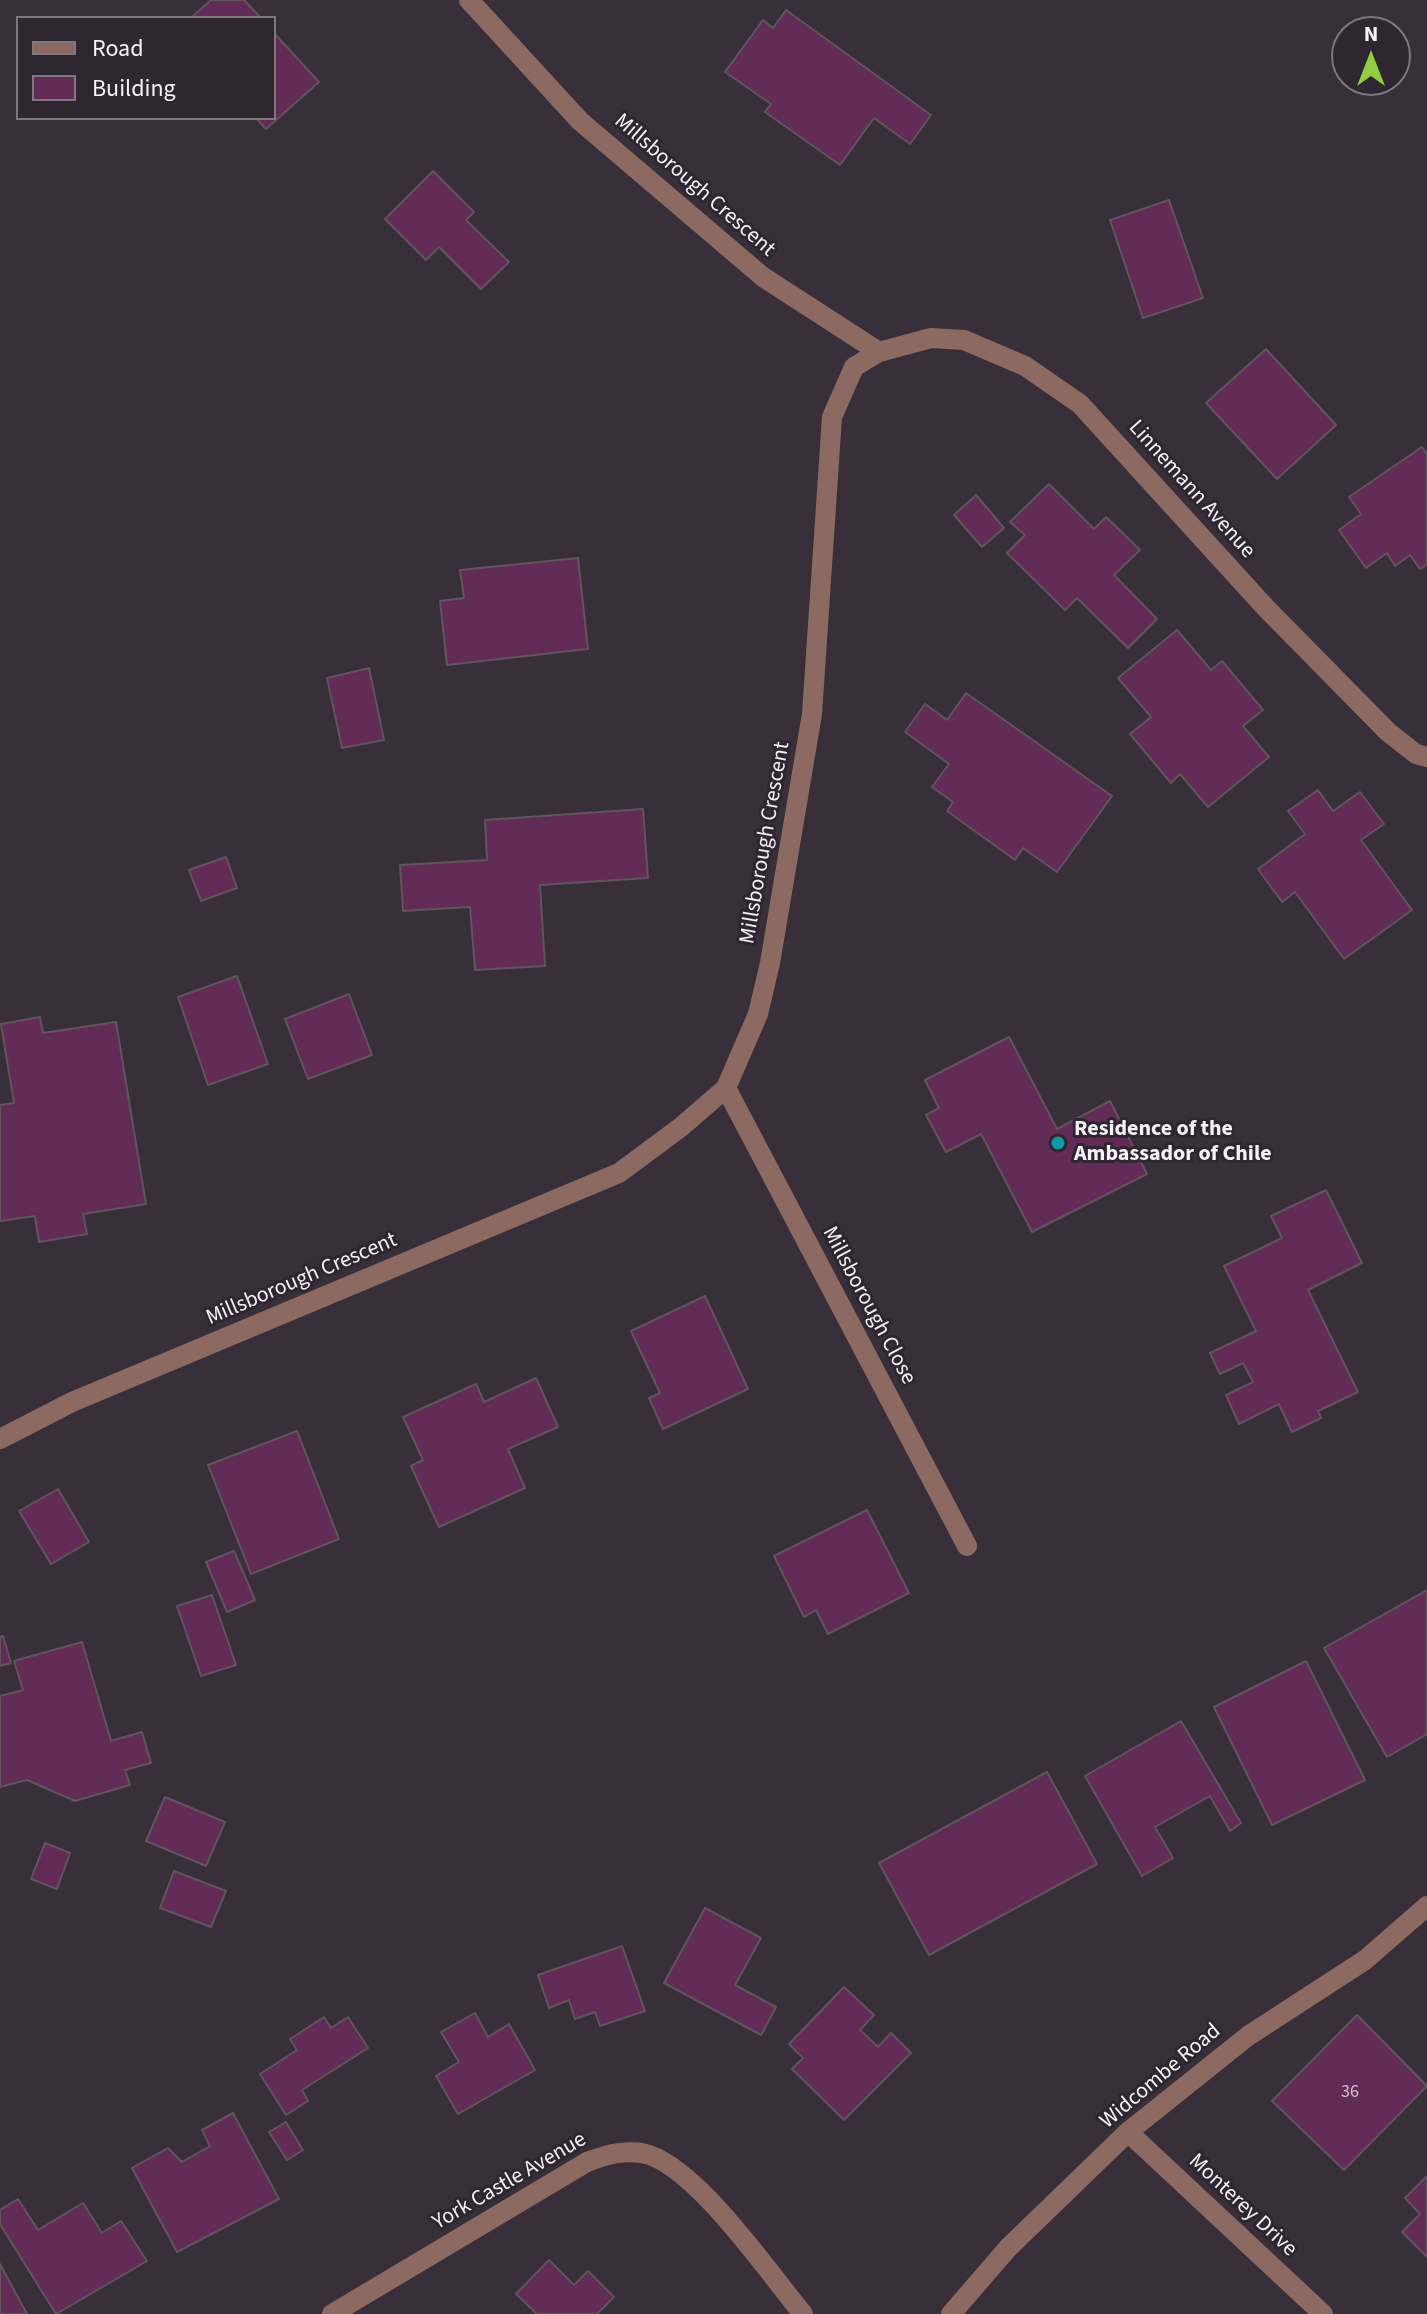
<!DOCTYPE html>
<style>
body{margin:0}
#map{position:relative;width:1427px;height:2314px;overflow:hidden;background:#382f3a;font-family:"Source Sans 3",sans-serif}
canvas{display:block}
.legend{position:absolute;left:16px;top:16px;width:260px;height:104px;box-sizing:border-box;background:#2e2630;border:2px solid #7e7780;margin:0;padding:10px 14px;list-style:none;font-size:24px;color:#f6f0f7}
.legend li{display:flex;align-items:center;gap:16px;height:40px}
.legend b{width:40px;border:2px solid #7e7780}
.north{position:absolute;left:1331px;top:16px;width:80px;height:80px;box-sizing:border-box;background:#2e2630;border:2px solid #7e7780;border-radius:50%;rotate:0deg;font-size:22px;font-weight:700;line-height:32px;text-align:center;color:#f6f0f7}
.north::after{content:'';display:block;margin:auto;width:28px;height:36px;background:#90cd41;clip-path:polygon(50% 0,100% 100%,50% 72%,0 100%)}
</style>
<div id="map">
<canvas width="1427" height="2314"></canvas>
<ul class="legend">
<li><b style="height:10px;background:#8c6a62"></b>Road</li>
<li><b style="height:22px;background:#632c57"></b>Building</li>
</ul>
<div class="north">N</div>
</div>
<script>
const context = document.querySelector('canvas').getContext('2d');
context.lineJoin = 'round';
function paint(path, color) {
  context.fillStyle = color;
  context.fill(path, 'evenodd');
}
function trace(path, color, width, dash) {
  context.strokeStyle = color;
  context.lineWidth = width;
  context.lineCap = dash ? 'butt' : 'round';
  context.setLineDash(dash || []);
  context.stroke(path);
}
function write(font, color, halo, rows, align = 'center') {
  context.font = font + ' "Source Sans 3",sans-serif';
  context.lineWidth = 6;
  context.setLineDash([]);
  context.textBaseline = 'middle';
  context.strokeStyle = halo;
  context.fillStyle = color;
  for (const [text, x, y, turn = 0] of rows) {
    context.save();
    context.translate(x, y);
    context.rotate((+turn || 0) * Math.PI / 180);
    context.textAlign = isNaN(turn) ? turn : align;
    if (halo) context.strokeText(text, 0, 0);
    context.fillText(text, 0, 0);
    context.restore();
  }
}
const building = new Path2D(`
 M 211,0 L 244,0 L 261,18 L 191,18 Z
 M 786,10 L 931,115 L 910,144 L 874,118 L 840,165 L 765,112 L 771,104 L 725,72 L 763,20 L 773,28 Z
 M 274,33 L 319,82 L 266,129 L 256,118 L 274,118 Z
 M 433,171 L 474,212 L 466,220 L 509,262 L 481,289 L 439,247 L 426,260 L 385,219 Z
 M 1169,200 L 1203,298 L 1143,318 L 1110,220 Z
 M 1266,349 L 1336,425 L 1277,479 L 1206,403 Z
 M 1422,447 L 1427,454 L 1427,564 L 1420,569 L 1410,555 L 1395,566 L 1387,553 L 1366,568 L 1339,530 L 1361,514 L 1349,497 Z
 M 1049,484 L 1094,529 L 1106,517 L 1140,550 L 1114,575 L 1157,619 L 1128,648 L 1077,598 L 1065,610 L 1007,553 L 1025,535 L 1010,522 Z
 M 976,495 L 1004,528 L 982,547 L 954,515 Z
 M 578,558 L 588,649 L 447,665 L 440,601 L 464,598 L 460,570 Z
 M 1177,630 L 1211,670 L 1222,661 L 1263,710 L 1243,726 L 1269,757 L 1208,807 L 1180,774 L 1171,783 L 1130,734 L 1151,717 L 1118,678 Z
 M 369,668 L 384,740 L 342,748 L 327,678 Z
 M 966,693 L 1112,796 L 1057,872 L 1023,848 L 1015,860 L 947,811 L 953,802 L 932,787 L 949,764 L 905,732 L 925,704 L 947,720 Z
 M 1318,790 L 1333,811 L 1360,792 L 1384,824 L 1361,840 L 1412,910 L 1344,959 L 1295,892 L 1282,902 L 1258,869 L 1305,834 L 1288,811 Z
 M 643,809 L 648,878 L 540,885 L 545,966 L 475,970 L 470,907 L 403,911 L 400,865 L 487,860 L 485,820 Z
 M 226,857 L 237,888 L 201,901 L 189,870 Z
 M 237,976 L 268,1064 L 208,1085 L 178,997 Z
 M 349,994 L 372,1055 L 308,1079 L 285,1019 Z
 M 40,1017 L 43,1033 L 116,1022 L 146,1204 L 83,1214 L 87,1234 L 39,1242 L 35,1216 L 0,1221 L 0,1105 L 14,1103 L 1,1024 Z
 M 1009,1037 L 1057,1129 L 1110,1101 L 1147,1174 L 1032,1232 L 981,1134 L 946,1152 L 926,1115 L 939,1108 L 925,1080 Z
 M 1326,1190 L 1362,1263 L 1308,1290 L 1358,1392 L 1318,1411 L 1321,1418 L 1292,1432 L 1279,1404 L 1239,1424 L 1226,1395 L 1253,1382 L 1243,1363 L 1220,1374 L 1210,1353 L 1256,1331 L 1224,1266 L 1282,1238 L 1271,1216 Z
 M 705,1296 L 748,1389 L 663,1429 L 649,1398 L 660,1393 L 631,1331 Z
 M 536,1378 L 558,1427 L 508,1449 L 525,1488 L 439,1527 L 411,1466 L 423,1460 L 403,1417 L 476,1384 L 484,1402 Z
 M 297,1431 L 339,1539 L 251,1574 L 208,1465 Z
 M 58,1489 L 89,1542 L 51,1564 L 19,1511 Z
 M 867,1510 L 909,1593 L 828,1634 L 816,1610 L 804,1617 L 774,1556 Z
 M 234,1551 L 255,1600 L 227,1612 L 206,1562 Z
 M 1427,1590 L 1427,1734 L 1387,1757 L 1324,1648 Z
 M 212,1595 L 236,1665 L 201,1676 L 177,1606 Z
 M 3,1636 L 11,1663 L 0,1666 L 0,1637 Z
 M 82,1642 L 111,1741 L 142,1732 L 151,1763 L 125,1770 L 130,1785 L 75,1801 L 27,1780 L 0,1787 L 0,1696 L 23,1690 L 14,1661 Z
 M 1306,1661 L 1365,1780 L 1272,1825 L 1214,1707 Z
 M 1181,1721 L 1241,1823 L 1230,1831 L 1210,1796 L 1155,1827 L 1173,1858 L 1142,1876 L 1085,1776 Z
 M 1047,1772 L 1097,1864 L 929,1955 L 879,1863 Z
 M 165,1797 L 225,1822 L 206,1866 L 146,1841 Z
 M 45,1843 L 70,1853 L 57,1889 L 31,1879 Z
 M 174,1871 L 226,1891 L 211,1927 L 160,1908 Z
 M 705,1908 L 761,1938 L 735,1985 L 776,2007 L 761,2035 L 664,1983 Z
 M 622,1946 L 645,2011 L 600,2026 L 595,2012 L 575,2019 L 569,2000 L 549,2008 L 538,1975 Z
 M 844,1987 L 874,2015 L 860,2030 L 878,2047 L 891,2033 L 911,2053 L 844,2120 L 792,2069 L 803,2058 L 789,2044 Z
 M 475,2013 L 488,2037 L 509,2024 L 535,2070 L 458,2114 L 436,2076 L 459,2062 L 441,2032 Z
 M 1357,2015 L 1427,2086 L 1344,2170 L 1272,2101 Z
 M 324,2017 L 331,2028 L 348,2017 L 368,2048 L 302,2090 L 308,2101 L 286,2115 L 260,2074 L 297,2050 L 290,2039 Z
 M 233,2113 L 279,2199 L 177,2252 L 132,2168 L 168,2148 L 182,2162 L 210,2146 L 202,2130 Z
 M 286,2122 L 303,2150 L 287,2160 L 269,2132 Z
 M 1427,2176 L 1427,2257 L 1402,2232 L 1420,2214 L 1405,2198 Z
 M 18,2199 L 38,2230 L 83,2203 L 102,2233 L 121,2221 L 147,2261 L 56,2314 L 0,2224 L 0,2210 Z
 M 549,2260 L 574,2285 L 588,2271 L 614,2297 L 597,2314 L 537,2314 L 516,2294 Z
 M 0,2264 L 27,2314 L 0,2314 Z`);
const minor = new Path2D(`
 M 469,0 L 580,121 L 763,277 L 879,352
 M 726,1088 L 967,1546
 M 0,1439 L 72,1402 L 619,1173 L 681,1127 L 726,1088 L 758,1014 L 770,963 L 812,714 L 832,417 L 854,367 L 879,352 L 931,338 L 964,340 L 1025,366 L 1080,404 L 1265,607 L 1388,732 L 1416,754 L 1427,757
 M 1128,2132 L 1248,2036 L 1365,1960 L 1427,1906
 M 332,2314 L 587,2162 C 606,2155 621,2150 642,2153 C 693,2162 768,2272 803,2314`);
const tertiary = new Path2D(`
 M 951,2314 L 1008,2248 L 1128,2132 L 1323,2314`);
const markers = [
 [1058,1143,8,"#0f9aa8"]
];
const numberNames = [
 ["36",1350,2093]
];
const streetNames = [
 ["Millsborough Crescent",694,186,41],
 ["Linnemann Avenue",1191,490,48],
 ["Millsborough Crescent",766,843,-80],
 ["Millsborough Crescent",302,1280,-23],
 ["Millsborough Close",868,1306,62],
 ["Widcombe Road",1161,2077,-40],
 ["York Castle Avenue",510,2182,-30],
 ["Monterey Drive",1242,2206,43]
];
const poiNames = [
 ["Residence of the",1074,1130],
 ["Ambassador of Chile",1074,1155]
];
paint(building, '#632c57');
trace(building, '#60545d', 2);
trace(minor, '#8c6a62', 20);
trace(tertiary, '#8c6a62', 20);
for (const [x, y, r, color] of markers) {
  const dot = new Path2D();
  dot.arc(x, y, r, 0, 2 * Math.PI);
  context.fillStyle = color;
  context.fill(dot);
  trace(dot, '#2e2630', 3);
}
write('18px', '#d1bfcf', null, numberNames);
write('22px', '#f6f0f7', '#2e2630', streetNames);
write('bold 22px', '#f6f0f7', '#2e2630', poiNames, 'left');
</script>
